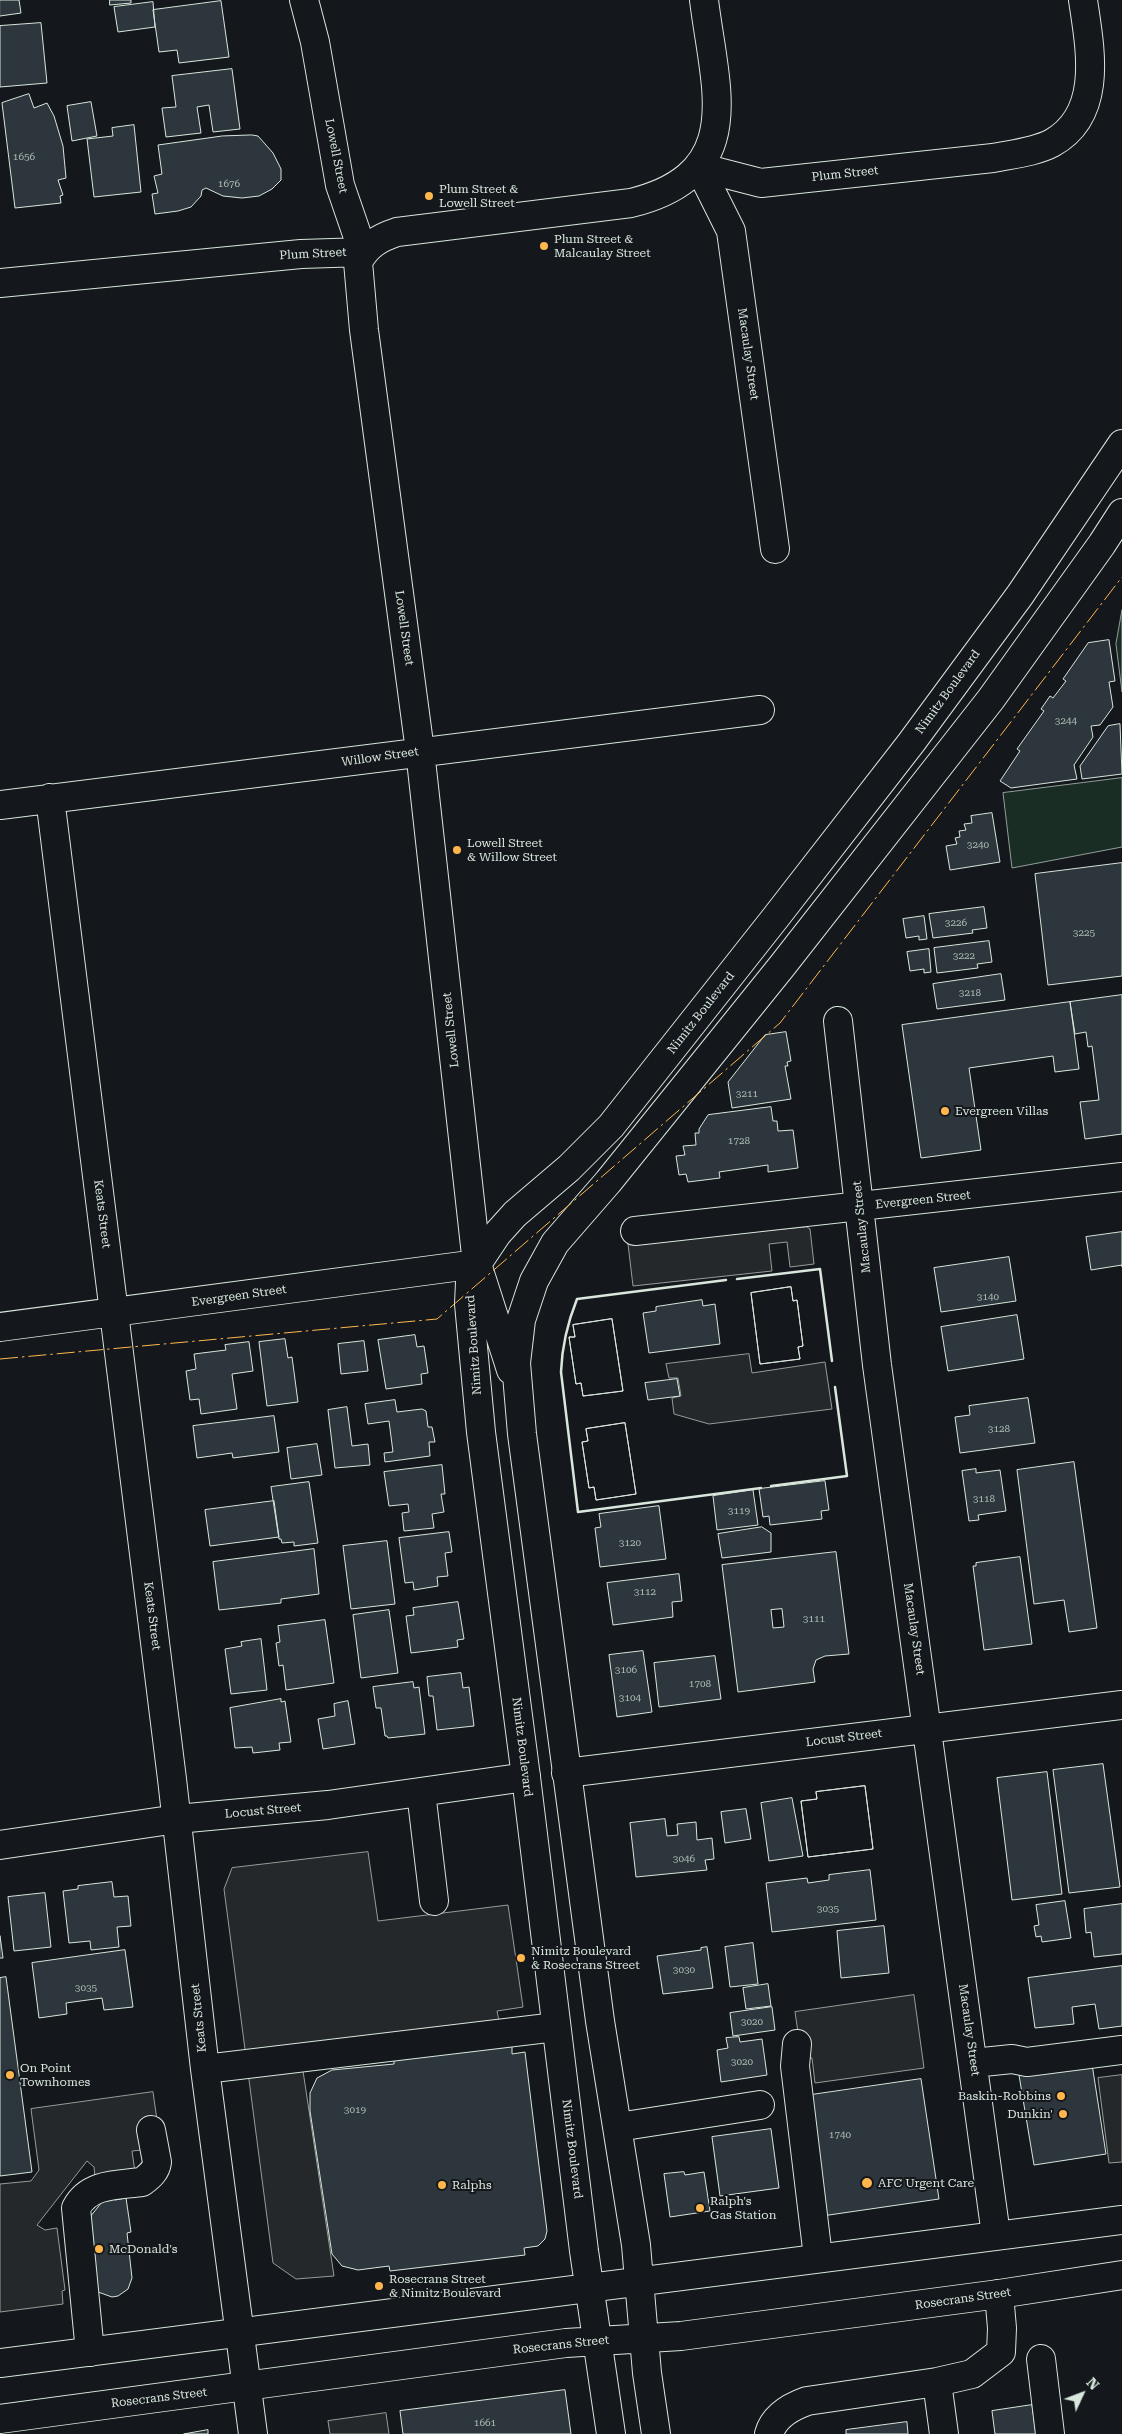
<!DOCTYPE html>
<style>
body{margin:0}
#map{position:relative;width:1122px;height:2434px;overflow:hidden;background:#14181c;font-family:"Roboto Serif",serif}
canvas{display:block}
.north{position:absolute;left:1057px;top:2369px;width:50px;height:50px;-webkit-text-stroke:4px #14181c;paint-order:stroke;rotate:47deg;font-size:14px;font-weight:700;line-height:20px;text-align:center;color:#d8e6dc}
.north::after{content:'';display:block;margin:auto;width:18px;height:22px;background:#d8e6dc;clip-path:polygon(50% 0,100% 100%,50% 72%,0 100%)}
</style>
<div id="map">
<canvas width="1122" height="2434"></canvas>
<div class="north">N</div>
</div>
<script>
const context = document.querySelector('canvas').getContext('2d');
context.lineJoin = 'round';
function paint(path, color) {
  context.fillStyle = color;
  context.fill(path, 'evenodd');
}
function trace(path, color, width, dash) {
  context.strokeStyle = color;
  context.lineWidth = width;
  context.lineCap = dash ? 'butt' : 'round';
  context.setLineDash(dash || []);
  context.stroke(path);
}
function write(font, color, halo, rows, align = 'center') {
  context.font = font + ' "Roboto Serif",serif';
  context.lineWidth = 4;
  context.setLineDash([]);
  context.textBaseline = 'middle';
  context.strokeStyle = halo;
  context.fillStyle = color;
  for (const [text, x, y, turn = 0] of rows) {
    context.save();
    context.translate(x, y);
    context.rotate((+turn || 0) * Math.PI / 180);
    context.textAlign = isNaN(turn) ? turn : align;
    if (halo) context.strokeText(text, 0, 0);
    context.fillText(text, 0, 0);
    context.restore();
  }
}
const green = new Path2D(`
 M 1122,610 L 1122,692 L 1116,644 Z
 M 1122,778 L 1122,847 L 1012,868 L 1003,793 Z`);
const parking = new Path2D(`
 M 807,1227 L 810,1229 L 814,1264 L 790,1267 L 787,1242 L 769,1244 L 772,1271 L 633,1286 L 628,1244 Z
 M 749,1354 L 752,1373 L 825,1362 L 832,1409 L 709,1424 L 674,1414 L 672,1398 L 681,1396 L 678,1378 L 669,1378 L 666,1364 Z
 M 368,1852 L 378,1921 L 508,1905 L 523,2007 L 497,2011 L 504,2045 L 303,2071 L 334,2276 L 296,2279 L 273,2263 L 224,1889 L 232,1868 Z
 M 914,1995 L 924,2068 L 815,2083 L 812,2058 L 802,2059 L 795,2012 Z
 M 1122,2075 L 1122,2162 L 1109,2163 L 1098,2078 Z
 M 153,2092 L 161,2148 L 132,2151 L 135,2172 L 95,2177 L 94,2167 L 87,2161 L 37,2225 L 45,2230 L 57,2228 L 65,2290 L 62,2291 L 63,2304 L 0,2312 L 0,2184 L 31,2181 L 39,2170 L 31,2109 Z
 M 386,2413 L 389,2434 L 330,2434 L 328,2421 Z`);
const building = new Path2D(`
 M 0,0 L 19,0 L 21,13 L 0,16 Z
 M 110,0 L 131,0 L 131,3 L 110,5 Z
 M 221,1 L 229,57 L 179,63 L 177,50 L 159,52 L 153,10 Z
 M 153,2 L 155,27 L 118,32 L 114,7 Z
 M 41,23 L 47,83 L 0,87 L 0,26 Z
 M 232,69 L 240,129 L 213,132 L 209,105 L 197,107 L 201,133 L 166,137 L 162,108 L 176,107 L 172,76 Z
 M 29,94 L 34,108 L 47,103 L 54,116 L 63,146 L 66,178 L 58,180 L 63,195 L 60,196 L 61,203 L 15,208 L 2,103 Z
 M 91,102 L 97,136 L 72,141 L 67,106 Z
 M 134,125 L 141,192 L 94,197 L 87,139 L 113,136 L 112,128 Z
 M 252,135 L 258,136 L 273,153 L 281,169 L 281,180 L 272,189 L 259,196 L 242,198 L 223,196 L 206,188 L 202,190 L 201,196 L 191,207 L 178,211 L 155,214 L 152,194 L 158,193 L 154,176 L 162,174 L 158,145 L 222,136 Z
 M 1109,640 L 1115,681 L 1109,682 L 1113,707 L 1100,725 L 1091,726 L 1093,737 L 1074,765 L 1077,779 L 1011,788 L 1000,781 L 1020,751 L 1017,749 L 1044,711 L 1041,709 L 1050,696 L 1053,698 L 1066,681 L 1063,679 L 1088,643 Z
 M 1120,724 L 1122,774 L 1082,779 L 1080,766 L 1108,726 Z
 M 992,813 L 1000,862 L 950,870 L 946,846 L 957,844 L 955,838 L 960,837 L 959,831 L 966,830 L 964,824 L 972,823 L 971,816 Z
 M 1122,863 L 1122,976 L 1048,985 L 1035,874 Z
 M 984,907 L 987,928 L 972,930 L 973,933 L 933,938 L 929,914 Z
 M 924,916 L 927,939 L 919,940 L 919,936 L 906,938 L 903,919 Z
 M 989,941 L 992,962 L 977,964 L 978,968 L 937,973 L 934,948 Z
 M 929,949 L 931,972 L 924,973 L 924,969 L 910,971 L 907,952 Z
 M 1001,974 L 1005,1000 L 937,1009 L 933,984 Z
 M 1122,995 L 1122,1134 L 1085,1139 L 1080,1102 L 1099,1100 L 1092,1046 L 1088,1047 L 1086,1032 L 1075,1034 L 1070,1002 Z
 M 1070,1002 L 1079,1069 L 1055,1072 L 1053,1056 L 969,1068 L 981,1150 L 921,1158 L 902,1025 Z
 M 786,1032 L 791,1061 L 787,1062 L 788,1066 L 785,1066 L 791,1099 L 732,1108 L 728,1082 L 765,1035 Z
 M 771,1107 L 773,1121 L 777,1121 L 778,1131 L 793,1130 L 798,1168 L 768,1172 L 768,1165 L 719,1172 L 720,1178 L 688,1182 L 686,1174 L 679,1175 L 676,1156 L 685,1155 L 683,1146 L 696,1145 L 695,1133 L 699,1133 L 699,1129 L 708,1115 Z
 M 1122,1232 L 1122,1267 L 1122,1265 L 1091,1270 L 1086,1237 Z
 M 1009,1257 L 1016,1301 L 941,1312 L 934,1268 Z
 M 791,1287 L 793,1301 L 797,1300 L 803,1346 L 798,1347 L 800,1359 L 760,1364 L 751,1293 Z
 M 791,1287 L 793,1301 L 797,1300 L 803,1346 L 798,1347 L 800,1359 L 760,1364 L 751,1293 Z
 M 702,1300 L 703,1306 L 715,1304 L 720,1344 L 649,1353 L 643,1313 L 656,1311 L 656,1307 Z
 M 1017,1315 L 1024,1359 L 948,1371 L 941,1327 Z
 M 612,1319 L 623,1391 L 583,1396 L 581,1383 L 576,1384 L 569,1337 L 575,1337 L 573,1325 Z
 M 612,1319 L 623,1391 L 583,1396 L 581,1383 L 576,1384 L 569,1337 L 575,1337 L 573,1325 Z
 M 415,1335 L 417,1347 L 424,1346 L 428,1373 L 421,1374 L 422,1384 L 386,1389 L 378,1340 Z
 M 285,1339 L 288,1358 L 292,1357 L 298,1402 L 267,1406 L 259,1342 Z
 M 364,1341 L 368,1371 L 341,1374 L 338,1344 Z
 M 249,1342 L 253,1371 L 232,1374 L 237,1409 L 201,1414 L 199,1399 L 190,1400 L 186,1371 L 196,1369 L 194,1354 L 226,1350 L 225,1345 Z
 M 677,1379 L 680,1396 L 648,1400 L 645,1383 Z
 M 1028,1398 L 1035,1443 L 960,1453 L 955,1417 L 970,1415 L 969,1406 Z
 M 395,1400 L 397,1412 L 422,1409 L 426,1411 L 428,1427 L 432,1427 L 435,1442 L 429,1442 L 430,1456 L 385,1462 L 384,1453 L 393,1452 L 389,1421 L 368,1424 L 365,1404 Z
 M 347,1407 L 352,1446 L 368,1444 L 370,1465 L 335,1468 L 328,1410 Z
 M 274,1416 L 279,1452 L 233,1458 L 232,1453 L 197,1458 L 193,1426 Z
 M 625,1423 L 636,1494 L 596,1500 L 594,1487 L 589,1488 L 582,1442 L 588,1441 L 586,1429 Z
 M 625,1423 L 636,1494 L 596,1500 L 594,1487 L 589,1488 L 582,1442 L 588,1441 L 586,1429 Z
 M 317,1444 L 322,1475 L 291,1479 L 287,1448 Z
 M 1074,1462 L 1097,1628 L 1069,1632 L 1064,1600 L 1034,1604 L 1017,1470 Z
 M 442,1465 L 445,1494 L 441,1494 L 444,1512 L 432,1514 L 434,1528 L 404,1531 L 402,1513 L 409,1512 L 408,1504 L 389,1506 L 384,1472 Z
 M 976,1469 L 976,1473 L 1000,1470 L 1006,1511 L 978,1515 L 979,1520 L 969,1521 L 962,1471 Z
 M 825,1481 L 829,1510 L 821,1511 L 822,1519 L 770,1525 L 769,1516 L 763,1517 L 759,1489 Z
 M 309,1482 L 318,1543 L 294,1546 L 294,1542 L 282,1543 L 281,1539 L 279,1539 L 271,1487 Z
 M 753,1490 L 758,1525 L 717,1530 L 713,1496 Z
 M 274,1501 L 279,1537 L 210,1546 L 205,1510 Z
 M 659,1506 L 666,1559 L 600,1567 L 595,1528 L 601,1527 L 599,1514 Z
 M 762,1527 L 771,1533 L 771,1552 L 722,1558 L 718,1534 Z
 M 449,1532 L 452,1552 L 445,1553 L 448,1576 L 437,1577 L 438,1586 L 414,1590 L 413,1582 L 405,1583 L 399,1538 Z
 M 387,1541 L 395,1604 L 351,1609 L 343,1546 Z
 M 314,1549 L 319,1594 L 281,1599 L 281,1603 L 219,1610 L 213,1562 Z
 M 836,1552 L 849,1654 L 825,1656 L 816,1660 L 813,1669 L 815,1682 L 738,1692 L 722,1565 ZM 782,1609 L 784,1627 L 773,1628 L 771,1610 Z
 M 1020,1557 L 1032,1644 L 984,1650 L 973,1566 L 976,1566 L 976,1563 Z
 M 679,1574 L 682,1601 L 672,1602 L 673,1617 L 613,1625 L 607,1583 Z
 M 458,1602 L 464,1639 L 457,1640 L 458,1647 L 411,1653 L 406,1616 L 414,1615 L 413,1608 Z
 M 389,1610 L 398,1673 L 361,1678 L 353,1615 Z
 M 325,1620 L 334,1683 L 286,1690 L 283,1665 L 279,1666 L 276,1643 L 280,1642 L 278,1626 Z
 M 261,1639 L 267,1690 L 231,1694 L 225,1649 L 242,1646 L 241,1642 Z
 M 643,1651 L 652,1712 L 617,1717 L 609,1655 Z
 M 715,1656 L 721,1699 L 659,1707 L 654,1663 Z
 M 461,1673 L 463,1688 L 469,1687 L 474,1726 L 437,1730 L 433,1696 L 429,1696 L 427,1677 Z
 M 413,1682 L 414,1688 L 419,1687 L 425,1734 L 388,1738 L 387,1736 L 385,1736 L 381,1708 L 376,1708 L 373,1687 Z
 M 281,1699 L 281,1702 L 285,1701 L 291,1742 L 279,1743 L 280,1750 L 253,1753 L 252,1747 L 235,1748 L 230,1708 Z
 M 348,1701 L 355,1744 L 323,1749 L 318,1719 L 335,1716 L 334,1704 Z
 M 1103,1764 L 1120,1887 L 1069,1893 L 1053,1770 Z
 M 1047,1772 L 1062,1894 L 1012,1900 L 997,1778 Z
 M 865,1786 L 873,1849 L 808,1857 L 801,1801 L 817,1799 L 816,1792 Z
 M 865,1786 L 873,1849 L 808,1857 L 801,1801 L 817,1799 L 816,1792 Z
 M 792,1798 L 803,1856 L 769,1861 L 761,1803 Z
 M 746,1809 L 751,1839 L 725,1843 L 721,1812 Z
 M 665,1819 L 667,1836 L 678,1835 L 677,1824 L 696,1822 L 697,1840 L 712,1838 L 714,1859 L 705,1860 L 707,1870 L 636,1877 L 630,1823 Z
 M 870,1870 L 876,1920 L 772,1932 L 766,1883 L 807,1878 L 808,1883 L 829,1880 L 829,1875 Z
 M 112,1882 L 114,1897 L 128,1896 L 131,1926 L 117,1927 L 119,1947 L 91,1950 L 90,1941 L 69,1943 L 63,1891 L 78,1889 L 78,1886 Z
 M 45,1893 L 51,1947 L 14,1951 L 8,1897 Z
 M 1065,1901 L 1071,1938 L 1042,1942 L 1041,1936 L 1036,1937 L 1034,1926 L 1039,1925 L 1036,1905 Z
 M 1122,1904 L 1122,1954 L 1094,1957 L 1091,1932 L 1086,1933 L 1084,1909 Z
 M 884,1926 L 889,1973 L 841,1978 L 837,1931 Z
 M 0,1936 L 3,1958 L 0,1958 Z
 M 753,1943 L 758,1984 L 730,1987 L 725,1947 Z
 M 707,1947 L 713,1988 L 663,1994 L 657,1956 L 701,1950 L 701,1948 Z
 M 125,1950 L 133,2007 L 104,2010 L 102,1998 L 66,2003 L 67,2014 L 39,2018 L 32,1963 Z
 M 1122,1966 L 1122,2026 L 1099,2029 L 1095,2004 L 1072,2007 L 1074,2024 L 1035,2028 L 1028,1978 Z
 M 6,1977 L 32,2172 L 0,2176 L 0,1978 Z
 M 768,1984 L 771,2006 L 746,2009 L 743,1988 Z
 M 772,2007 L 775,2030 L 733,2036 L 730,2013 Z
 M 739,2037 L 740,2042 L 762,2039 L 767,2075 L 721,2082 L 717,2050 L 728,2048 L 726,2038 Z
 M 512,2045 L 512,2054 L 525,2052 L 547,2231 L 545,2239 L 538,2246 L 524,2248 L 525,2255 L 390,2271 L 389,2266 L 358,2270 L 342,2266 L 332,2254 L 310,2111 L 310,2093 L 317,2078 L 332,2070 L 394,2064 L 394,2059 Z
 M 1092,2064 L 1106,2154 L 1034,2165 L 1019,2075 Z
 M 921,2079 L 939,2199 L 822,2216 L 804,2096 Z
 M 771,2129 L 779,2188 L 720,2196 L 712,2137 Z
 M 684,2172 L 685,2175 L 704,2172 L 710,2211 L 670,2217 L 664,2174 Z
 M 114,2196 L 115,2200 L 126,2198 L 131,2232 L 127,2233 L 132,2278 L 128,2289 L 118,2296 L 112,2297 L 98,2292 L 86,2222 L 106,2197 Z
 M 565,2390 L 571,2434 L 403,2434 L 400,2411 Z
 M 1032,2405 L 1036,2434 L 995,2434 L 992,2411 Z
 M 907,2422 L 908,2434 L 846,2434 L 846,2430 Z
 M 208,2430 L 208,2434 L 184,2434 Z`);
const minor = new Path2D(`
 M 304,0 L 315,42 L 340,185 L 363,252
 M 699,167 L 761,183 L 993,158 C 1013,154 1035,152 1052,143 C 1104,114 1090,48 1083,0
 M 699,167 L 731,231 L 775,549
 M 0,283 L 301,254 L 363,252
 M 50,798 L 172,1779 L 205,2069 L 253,2434
 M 0,805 L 760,710
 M 838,1021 L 877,1365 L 996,2235
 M 635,1231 L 1122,1177
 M 0,1327 L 477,1264 L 420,751 L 364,330 L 358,262 C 367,245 379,238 397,232 L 631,203 C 748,174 715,90 704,0
 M 566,1773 L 1122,1705
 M 421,1792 L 434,1901
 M 0,1845 L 177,1819 L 328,1805 L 526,1777
 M 797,2044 L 795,2066 L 818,2257
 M 973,2063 L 1012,2059 L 1027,2062 L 1122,2050
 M 205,2069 L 556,2027
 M 618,2127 L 760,2105
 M 90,2352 L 76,2208 C 89,2183 118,2185 142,2182 C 150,2176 156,2171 157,2162 L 151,2130
 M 1041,2359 L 1050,2434
 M 937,2382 L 944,2434
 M 769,2434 C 774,2416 790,2407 807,2401 L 937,2382 L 972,2374 L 1001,2352 L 1002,2328 L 999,2294`);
const major = new Path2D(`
 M 477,1264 L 511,1370
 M 0,2363 L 1122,2220
 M 0,2419 L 566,2343 L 681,2336 L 999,2294 L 1122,2275
 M 611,2434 L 584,2251 L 526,1777 L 481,1432 L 469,1304 L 470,1282 L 477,1264 L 497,1234 L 515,1214 L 569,1168 L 611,1126 L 776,917 L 911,743 L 1020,595 L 1122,444
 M 656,2434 L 647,2373 L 636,2245 L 600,2021 L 522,1434 L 516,1363 L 521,1320 L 534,1281 L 555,1243 L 608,1182 L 782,966 L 991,699 L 1102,544 L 1122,513`);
const wall = new Path2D(`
 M 737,1279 L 820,1269 L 832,1361
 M 726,1280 L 577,1299 C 567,1324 562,1345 561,1372 L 578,1512 L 761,1488
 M 771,1486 L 847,1476 L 835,1387`);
const power = new Path2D(`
 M 0,1359 L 437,1319 L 780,1023 L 1122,577`);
const markers = [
 [429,196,5,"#ffb74d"],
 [544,246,5,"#ffb74d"],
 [457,850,5,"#ffb74d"],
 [945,1111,5,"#ffb74d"],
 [521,1958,5,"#ffb74d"],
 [10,2075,5,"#ffb74d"],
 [1061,2096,5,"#ffb74d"],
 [1063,2114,5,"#ffb74d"],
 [867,2183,6,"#ffb74d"],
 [442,2185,5,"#ffb74d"],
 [700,2208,5,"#ffb74d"],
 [99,2249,5,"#ffb74d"],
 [379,2286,5,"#ffb74d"]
];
const numberNames = [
 ["1656",24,157],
 ["1676",229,184],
 ["3244",1066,721],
 ["3240",978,845],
 ["3226",956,923],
 ["3225",1084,933],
 ["3222",964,956],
 ["3218",970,993],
 ["3211",747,1094],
 ["1728",739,1141],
 ["3140",988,1297],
 ["3128",999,1429],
 ["3118",984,1499],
 ["3119",739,1511],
 ["3120",630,1543],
 ["3112",645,1592],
 ["3111",814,1619],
 ["3106",626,1670],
 ["1708",700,1684],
 ["3104",630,1698],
 ["3046",684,1859],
 ["3035",828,1909],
 ["3030",684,1970],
 ["3035",86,1988],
 ["3020",752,2022],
 ["3020",742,2062],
 ["3019",355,2110],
 ["1740",840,2135],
 ["1661",485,2423]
];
const streetNames = [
 ["Lowell Street",336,156,79],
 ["Plum Street",845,174,-6],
 ["Plum Street",313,254,-3],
 ["Macaulay Street",748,354,82],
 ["Lowell Street",404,628,82],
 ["Nimitz Boulevard",948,692,-54],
 ["Willow Street",380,757,-8],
 ["Nimitz Boulevard",701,1013,-52],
 ["Lowell Street",451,1030,-96],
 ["Evergreen Street",923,1200,-6],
 ["Keats Street",102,1214,83],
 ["Macaulay Street",862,1227,-96],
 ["Evergreen Street",239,1296,-8],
 ["Nimitz Boulevard",474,1345,-94],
 ["Keats Street",152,1616,83],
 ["Macaulay Street",914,1629,82],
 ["Locust Street",844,1738,-7],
 ["Nimitz Boulevard",522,1747,83],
 ["Locust Street",263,1811,-5],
 ["Keats Street",199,2018,-96],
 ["Macaulay Street",969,2030,82],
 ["Nimitz Boulevard",572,2149,83],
 ["Rosecrans Street",963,2299,-8],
 ["Rosecrans Street",561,2345,-6],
 ["Rosecrans Street",159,2398,-7]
];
const poiNames = [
 ["Plum Street &",439,189],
 ["Lowell Street",439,203],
 ["Plum Street &",554,239],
 ["Malcaulay Street",554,253],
 ["Lowell Street",467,843],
 ["& Willow Street",467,857],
 ["Evergreen Villas",955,1111],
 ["Nimitz Boulevard",531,1951],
 ["& Rosecrans Street",531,1965],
 ["On Point",20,2068],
 ["Townhomes",20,2082],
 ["Baskin-Robbins",1051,2096,"right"],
 ["Dunkin'",1053,2114,"right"],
 ["AFC Urgent Care",878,2183],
 ["Ralphs",452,2185],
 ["Ralph's",710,2201],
 ["Gas Station",710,2215],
 ["McDonald's",109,2249],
 ["Rosecrans Street",389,2279],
 ["& Nimitz Boulevard",389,2293]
];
paint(green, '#1a2d24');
trace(green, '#939e99', 1);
paint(parking, '#24282b');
trace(parking, '#939e99', 1);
paint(building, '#2c363c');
trace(building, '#d8e6dc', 1);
trace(minor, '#d8e6dc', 30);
trace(major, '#d8e6dc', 30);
trace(minor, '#14181c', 28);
trace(major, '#14181c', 28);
trace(wall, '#d8e6dc', 2.5);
trace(power, '#ffb74d', 1, [18, 4, 2.5, 4]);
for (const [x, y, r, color] of markers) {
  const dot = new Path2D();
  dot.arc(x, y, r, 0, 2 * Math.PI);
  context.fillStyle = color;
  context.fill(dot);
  trace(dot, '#14181c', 2);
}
write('10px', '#adbab4', null, numberNames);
write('12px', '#d8e6dc', '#14181c', streetNames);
write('12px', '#d8e6dc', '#14181c', poiNames, 'left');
</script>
